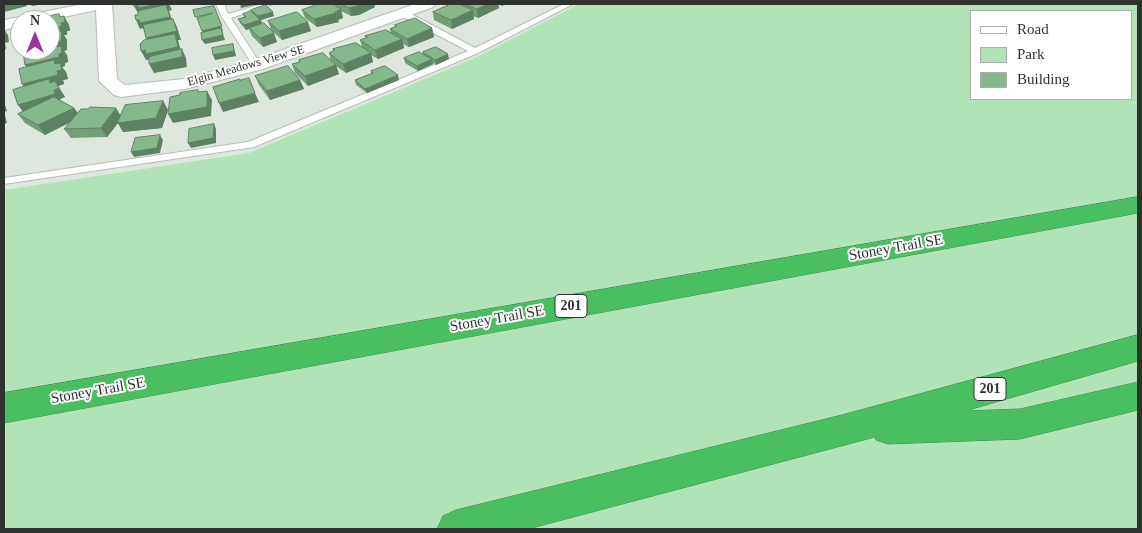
<!DOCTYPE html>
<style>
body{margin:0}
#map{position:relative;width:1142px;height:533px;overflow:hidden;background:#dde7de;font-family:Georgia,serif}
canvas{display:block}
.frame{position:absolute;inset:0;border:5px solid #2f332f;pointer-events:none}
.legend{position:absolute;left:970px;top:10px;width:162px;height:90px;box-sizing:border-box;background:#fff;border:1px solid #acadac;margin:0;padding:6px 9px;list-style:none;font-size:15px;color:#2f332f}
.legend li{display:flex;align-items:center;gap:10px;height:25px}
.legend b{width:25px;border:1px solid #acadac}
.north{position:absolute;left:10px;top:10px;width:50px;height:50px;box-sizing:border-box;background:#fff;border:1px solid #acadac;border-radius:50%;rotate:0deg;font-size:14px;font-weight:700;line-height:20px;text-align:center;color:#2f332f}
.north::after{content:'';display:block;margin:auto;width:18px;height:22px;background:#9a359a;clip-path:polygon(50% 0,100% 100%,50% 72%,0 100%)}
</style>
<div id="map">
<canvas width="1142" height="533"></canvas>
<div class="frame"></div>
<ul class="legend">
<li><b style="height:6px;background:#fff"></b>Road</li>
<li><b style="height:14px;background:#b0e3b6"></b>Park</li>
<li><b style="height:14px;background:#85b98b"></b>Building</li>
</ul>
<div class="north">N</div>
</div>
<script>
const context = document.querySelector('canvas').getContext('2d');
context.lineJoin = 'round';
function paint(path, color) {
  context.fillStyle = color;
  context.fill(path, 'evenodd');
}
function trace(path, color, width, dash) {
  context.strokeStyle = color;
  context.lineWidth = width;
  context.lineCap = dash ? 'butt' : 'round';
  context.setLineDash(dash || []);
  context.stroke(path);
}
function write(font, color, halo, rows, align = 'center') {
  context.font = font + ' Georgia,serif';
  context.lineWidth = 4;
  context.setLineDash([]);
  context.textBaseline = 'middle';
  context.strokeStyle = halo;
  context.fillStyle = color;
  for (const [text, x, y, turn = 0] of rows) {
    context.save();
    context.translate(x, y);
    context.rotate((+turn || 0) * Math.PI / 180);
    context.textAlign = isNaN(turn) ? turn : align;
    if (halo) context.strokeText(text, 0, 0);
    context.fillText(text, 0, 0);
    context.restore();
  }
}
const green = new Path2D(`
 M 579,4 L 1138,4 L 1138,529 L 4,529 L 4,190 L 249,153 L 477,57 ZM 971,11 L 1131,11 L 1131,99 L 971,99 Z`);
const service = new Path2D(`
 M 216,4 L 224,4 L 228,14 L 262,4 L 273,4 L 231,18 L 261,65 L 260,67 L 254,67 L 222,17 Z
 M 564,4 L 573,4 L 478,53 L 254,147 L 4,184 L 4,178 L 248,142 L 468,51 L 401,16 L 401,12 L 407,12 L 475,48 Z`);
const minor = new Path2D(`
 M 83,4 L 112,4 L 117,79 L 125,85 L 184,79 L 251,61 L 415,4 L 436,4 L 433,7 L 263,69 L 185,89 L 121,97 L 114,95 L 99,81 L 96,10 L 50,20 L 20,20 L 20,26 L 4,30 L 4,20 Z`);
const motorway = new Path2D(`
 M 1138,197 L 1138,213 L 4,423 L 4,393 Z
 M 1138,335 L 1138,361 L 965,411 L 1020,409 L 1138,382 L 1138,410 L 1020,439 L 888,444 L 876,440 L 875,437 L 528,529 L 437,529 L 443,516 L 456,510 L 842,415 Z`);
const wall = new Path2D(`
 M 336,4 L 374,4 L 375,7 L 359,15 L 351,16 L 341,11 L 343,18 L 338,20 L 339,22 L 317,27 L 305,18 L 302,10 L 336,6 Z
 M 460,4 L 506,4 L 502,6 L 498,4 L 499,8 L 478,18 L 473,16 L 474,19 L 452,29 L 434,20 L 433,12 Z
 M 251,10 L 274,16 L 261,20 L 262,24 L 277,42 L 263,47 L 252,36 L 249,29 L 246,30 L 240,23 L 238,19 L 244,17 L 243,14 L 252,12 Z
 M 61,17 L 69,25 L 70,31 L 67,31 L 67,35 L 64,35 L 67,40 L 67,50 L 64,51 L 67,55 L 68,62 L 65,63 L 65,66 L 62,67 L 66,72 L 68,79 L 63,80 L 64,84 L 58,86 L 65,97 L 60,99 L 60,101 L 74,108 L 78,113 L 120,115 L 163,101 L 168,110 L 162,128 L 123,132 L 118,123 L 107,137 L 71,138 L 64,129 L 69,123 L 45,135 L 25,123 L 18,114 L 23,111 L 18,105 L 24,86 L 28,50 L 50,50 Z
 M 268,21 L 311,31 L 282,40 L 271,30 Z
 M 395,25 L 432,28 L 434,37 L 409,47 L 403,44 L 404,48 L 378,59 L 371,55 L 373,62 L 346,73 L 336,66 L 339,74 L 308,86 L 295,73 L 292,64 L 299,62 L 299,60 L 331,61 L 329,53 L 333,51 L 333,49 L 362,47 L 360,40 L 366,38 L 365,36 L 391,33 L 390,29 L 395,27 Z
 M 423,52 L 449,59 L 436,65 L 433,63 L 433,64 L 418,71 L 405,63 L 404,58 L 423,54 Z
 M 371,71 L 399,80 L 367,93 L 356,85 L 355,80 L 371,74 Z
 M 255,76 L 300,80 L 304,89 L 270,100 L 259,85 Z`);
const shadedWall = new Path2D(`
 M 4,4 L 26,4 L 27,6 L 4,12 Z
 M 30,4 L 44,4 L 32,6 Z
 M 158,4 L 169,4 L 172,10 L 169,11 L 174,25 L 145,32 L 143,28 L 140,29 L 136,20 L 139,15 L 134,6 Z
 M 240,4 L 259,4 L 241,8 Z
 M 362,4 L 374,4 L 375,7 L 359,15 L 351,16 L 349,8 Z
 M 488,4 L 498,4 L 499,8 L 478,18 L 477,9 Z
 M 214,6 L 223,31 L 222,31 L 225,40 L 205,44 L 202,40 L 204,35 L 202,31 Z
 M 341,9 L 343,18 L 338,20 L 339,22 L 317,27 L 314,19 Z
 M 473,10 L 474,19 L 452,29 L 451,20 Z
 M 273,12 L 274,16 L 261,20 L 262,25 L 246,30 L 244,25 L 259,20 L 258,16 Z
 M 59,14 L 64,22 L 64,16 L 69,25 L 70,31 L 67,31 L 67,35 L 64,35 L 67,40 L 67,50 L 64,51 L 67,55 L 68,62 L 65,63 L 65,66 L 62,67 L 66,72 L 68,79 L 63,80 L 64,84 L 58,86 L 65,97 L 60,99 L 61,103 L 25,114 L 18,105 L 29,93 L 22,84 L 31,74 L 25,65 L 34,58 L 28,50 L 50,50 L 50,29 L 60,17 Z
 M 173,19 L 177,27 L 181,40 L 178,40 L 182,56 L 146,60 L 141,51 L 151,46 L 146,38 Z
 M 308,22 L 311,31 L 282,40 L 279,31 Z
 M 432,28 L 434,37 L 409,47 L 407,39 Z
 M 5,31 L 8,35 L 9,42 L 5,43 L 6,49 L 4,50 L 4,37 Z
 M 274,33 L 277,42 L 263,47 L 260,38 Z
 M 402,39 L 404,48 L 378,59 L 375,50 Z
 M 233,44 L 236,56 L 215,60 L 213,55 Z
 M 182,49 L 186,58 L 187,67 L 154,73 L 149,64 Z
 M 371,53 L 373,62 L 346,73 L 343,64 Z
 M 448,54 L 449,59 L 436,65 L 435,60 Z
 M 432,59 L 433,64 L 418,71 L 417,66 Z
 M 336,65 L 339,74 L 308,86 L 305,76 Z
 M 398,75 L 399,80 L 367,93 L 365,89 Z
 M 300,80 L 304,89 L 270,100 L 267,91 Z
 M 207,91 L 212,100 L 211,116 L 173,123 L 168,114 Z
 M 255,93 L 259,102 L 223,112 L 219,103 Z
 M 163,101 L 168,110 L 162,128 L 123,132 L 118,123 L 107,137 L 101,128 L 116,108 L 122,118 Z
 M 4,102 L 7,111 L 4,112 L 7,123 L 4,124 Z
 M 74,108 L 80,117 L 45,135 L 38,125 Z
 M 214,124 L 216,129 L 216,143 L 191,148 L 188,143 Z
 M 160,135 L 163,140 L 160,153 L 134,157 L 131,152 Z`);
const building = new Path2D(`
 M 133,4 L 158,4 L 139,8 L 138,5 L 134,6 Z
 M 319,4 L 332,4 L 341,9 L 335,12 L 336,13 L 314,19 L 302,10 Z
 M 342,4 L 362,4 L 357,6 L 349,8 Z
 M 451,4 L 459,4 L 473,10 L 451,20 L 433,12 Z
 M 465,4 L 488,4 L 477,9 Z
 M 166,5 L 170,17 L 140,23 L 139,20 L 136,20 L 135,15 L 138,15 L 138,11 Z
 M 266,5 L 273,12 L 258,16 L 251,10 Z
 M 214,6 L 222,26 L 202,31 L 197,18 L 213,13 L 195,17 L 193,10 Z
 M 251,11 L 260,20 L 244,25 L 238,19 L 246,17 L 243,14 Z
 M 297,12 L 308,22 L 279,31 L 268,21 Z
 M 59,14 L 60,17 L 64,16 L 65,22 L 61,23 L 62,26 L 50,29 L 50,20 L 33,20 Z
 M 415,18 L 432,28 L 407,39 L 390,29 L 397,26 L 395,25 Z
 M 173,19 L 177,31 L 146,38 L 143,25 Z
 M 264,23 L 274,33 L 260,38 L 249,28 Z
 M 221,28 L 223,35 L 202,40 L 201,33 Z
 M 58,29 L 59,32 L 62,31 L 61,41 L 50,44 L 50,30 Z
 M 386,30 L 402,39 L 375,50 L 360,40 L 368,37 L 365,36 Z
 M 4,31 L 5,31 L 5,37 L 4,37 Z
 M 175,34 L 178,47 L 146,54 L 145,50 L 141,51 L 140,44 L 144,40 Z
 M 356,43 L 371,53 L 343,64 L 329,53 L 335,50 L 333,49 Z
 M 56,44 L 57,47 L 61,46 L 62,53 L 59,54 L 59,57 L 25,65 L 23,52 L 32,50 L 50,50 L 50,46 Z
 M 233,44 L 234,51 L 213,55 L 212,48 Z
 M 436,47 L 448,54 L 435,60 L 423,52 Z
 M 182,49 L 182,57 L 149,64 L 149,57 Z
 M 419,52 L 432,59 L 417,66 L 404,58 Z
 M 323,53 L 336,65 L 305,76 L 292,64 L 300,62 L 299,60 Z
 M 54,60 L 55,64 L 60,63 L 62,70 L 57,71 L 58,75 L 22,84 L 19,69 Z
 M 288,66 L 300,80 L 267,91 L 255,76 Z
 M 385,66 L 398,75 L 365,89 L 355,80 L 373,73 L 371,71 Z
 M 249,78 L 255,93 L 219,103 L 213,87 L 240,79 L 240,80 Z
 M 49,79 L 50,83 L 55,81 L 59,88 L 54,90 L 55,94 L 18,105 L 13,90 Z
 M 198,90 L 198,92 L 207,91 L 207,107 L 168,114 L 170,97 L 180,95 L 180,93 Z
 M 54,97 L 74,108 L 38,125 L 18,114 Z
 M 163,101 L 156,118 L 117,123 L 125,105 Z
 M 90,107 L 116,108 L 101,128 L 64,129 L 81,109 L 88,109 Z
 M 214,124 L 213,138 L 188,143 L 189,129 Z
 M 160,135 L 157,148 L 131,152 L 135,138 Z`);
const farStreetnames = [
 ["Elgin Meadows View SE",246,66,-16]
];
const shields = [
 [571,306,32],
 [990,389,32]
];
const shieldNames = [
 ["201",571,306],
 ["201",990,389]
];
const streetNames = [
 ["Stoney Trail SE",896,248,-10],
 ["Stoney Trail SE",497,319,-10],
 ["Stoney Trail SE",98,391,-10]
];
paint(green, '#b0e3b6');
trace(service, '#b5beb6', 2);
trace(minor, '#b5beb6', 2);
trace(motorway, '#408e50', 1);
paint(service, '#fff');
paint(minor, '#fff');
paint(motorway, '#49bf62');
paint(wall, '#729f78');
paint(shadedWall, '#5d8261');
paint(building, '#85b98b');
trace(building, '#5d8261', 1);
write('12px', '#2f332f', '#fff', farStreetnames);
for (const [x, y, w] of shields) {
  const box = new Path2D();
  box.roundRect(x - w / 2, y - 11.5, w, 23, 4);
  context.fillStyle = '#fff';
  context.fill(box);
  trace(box, '#2f332f', 1);
}
write('bold 14px', '#2f332f', null, shieldNames);
write('15px', '#2f332f', '#fff', streetNames);
</script>
